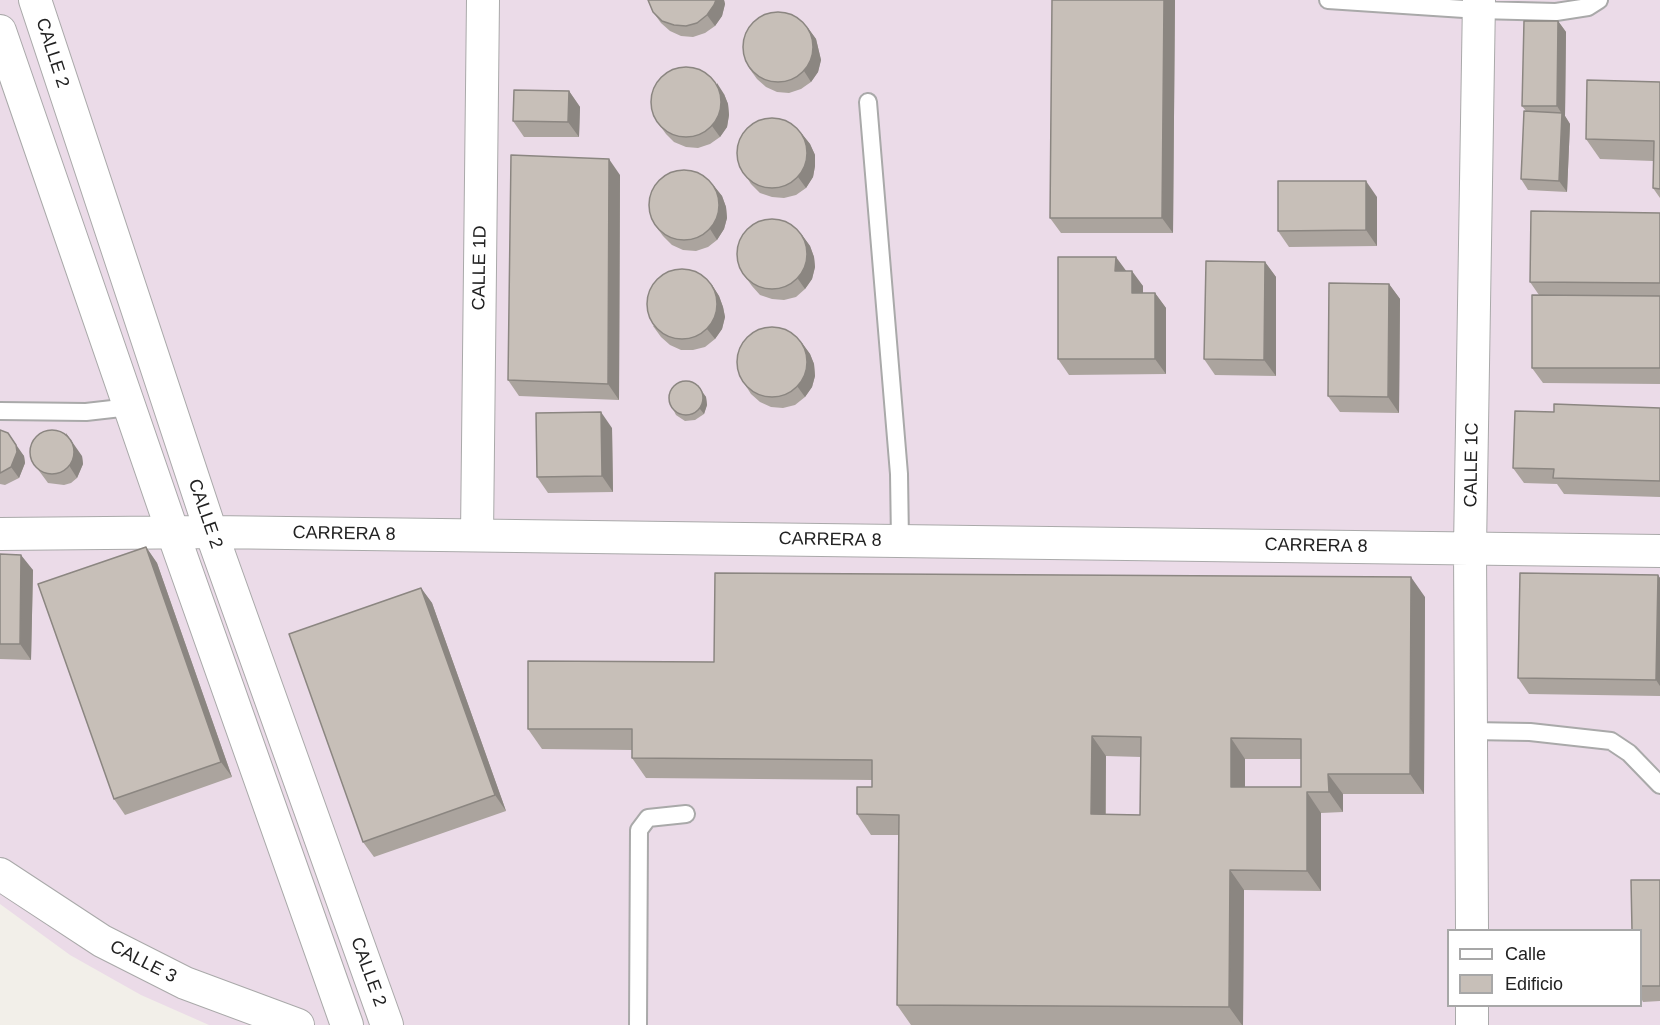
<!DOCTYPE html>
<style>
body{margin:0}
#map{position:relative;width:1660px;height:1025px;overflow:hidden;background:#f2efe9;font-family:Arial,sans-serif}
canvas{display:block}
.legend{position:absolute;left:1447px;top:929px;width:195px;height:78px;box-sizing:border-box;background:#fff;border:2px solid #a7a7a7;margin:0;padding:8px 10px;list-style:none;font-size:18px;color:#222}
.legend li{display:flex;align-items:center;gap:12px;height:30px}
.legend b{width:30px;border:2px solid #a7a7a7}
</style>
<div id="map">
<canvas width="1660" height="1025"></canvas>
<ul class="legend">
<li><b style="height:8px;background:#fff"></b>Calle</li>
<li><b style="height:16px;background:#c7bfb8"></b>Edificio</li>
</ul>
</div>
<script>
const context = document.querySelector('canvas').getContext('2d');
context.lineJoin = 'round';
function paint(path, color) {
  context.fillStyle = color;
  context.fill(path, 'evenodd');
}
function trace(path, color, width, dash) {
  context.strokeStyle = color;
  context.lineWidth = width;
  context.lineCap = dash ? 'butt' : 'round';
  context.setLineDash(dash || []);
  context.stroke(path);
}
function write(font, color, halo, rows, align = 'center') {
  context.font = font + ' Arial,sans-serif';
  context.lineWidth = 4.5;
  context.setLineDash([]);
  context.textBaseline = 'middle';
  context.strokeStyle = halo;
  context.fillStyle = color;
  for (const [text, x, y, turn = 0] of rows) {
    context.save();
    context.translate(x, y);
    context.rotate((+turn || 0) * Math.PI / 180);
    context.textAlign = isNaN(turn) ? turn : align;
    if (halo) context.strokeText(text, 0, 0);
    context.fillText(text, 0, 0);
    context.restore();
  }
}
const industrial = new Path2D(`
 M 0,0 L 1660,0 L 1660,1025 L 209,1025 L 141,995 L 70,955 L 0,904 ZM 1448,930 L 1640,930 L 1640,1006 L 1448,1006 Z`);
const service = new Path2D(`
 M 1328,0 L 1479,10 L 1556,12 L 1588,7 L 1599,0
 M 868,102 L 899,474 L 900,541
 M 0,411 L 86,412 L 130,407
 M 1471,731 L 1530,732 L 1611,741 L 1629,753 L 1660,785
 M 638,1025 L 639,830 L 648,818 L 686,814`);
const minor = new Path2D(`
 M 35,0 L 211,532 L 387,1025
 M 0,31 L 173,533 L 347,1025
 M 0,534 L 211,532 L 1660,551
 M 477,535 L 483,0
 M 0,874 L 102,941 L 185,983 L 298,1025
 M 1472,930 L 1470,548 L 1479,0
 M 1472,1006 L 1472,1025`);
const wall = new Path2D(`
 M 648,0 L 724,0 L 725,4 L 722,16 L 715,26 L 705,33 L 693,37 L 681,36 L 670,31 L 661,23 L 653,12 Z
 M 1052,0 L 1175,0 L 1173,233 L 1061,233 L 1050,218 Z
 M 1558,21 L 1566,32 L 1565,116 L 1570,124 L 1567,192 L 1528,190 L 1521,179 L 1526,111 L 1522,106 Z
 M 808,28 L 816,39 L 821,60 L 818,72 L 811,82 L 801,89 L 789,93 L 777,92 L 766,87 L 757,79 L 749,68 Z
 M 1660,82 L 1660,198 L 1653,188 L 1653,161 L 1600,159 L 1586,139 Z
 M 569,91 L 580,107 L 579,137 L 524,137 L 513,121 Z
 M 724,94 L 728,104 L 729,115 L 727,127 L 720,137 L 710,144 L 698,148 L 686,147 L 674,142 L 666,134 L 658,123 Z
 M 802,134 L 810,144 L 815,155 L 815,166 L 813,177 L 806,188 L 796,195 L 784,198 L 772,197 L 760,193 L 751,184 L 744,173 Z
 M 620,175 L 619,400 L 519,396 L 508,380 Z
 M 714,186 L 722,196 L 726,207 L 727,218 L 724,229 L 717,240 L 708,247 L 696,251 L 683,250 L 672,245 L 663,236 L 655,225 Z
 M 1377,197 L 1377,246 L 1289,247 L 1278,231 Z
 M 1660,213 L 1660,384 L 1543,383 L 1532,368 L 1539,295 L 1530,282 Z
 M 802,235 L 810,246 L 814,257 L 815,267 L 812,279 L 805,289 L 796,297 L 784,300 L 772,299 L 760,295 L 752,286 L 744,275 Z
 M 1265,262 L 1276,277 L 1276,376 L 1215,375 L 1204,359 Z
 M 1126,271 L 1143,286 L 1143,293 L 1155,293 L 1166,308 L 1166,374 L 1069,375 L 1058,359 Z
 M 1389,284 L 1400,299 L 1399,413 L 1340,412 L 1328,396 Z
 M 712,285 L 719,296 L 723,307 L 725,317 L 722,329 L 715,339 L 705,347 L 693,350 L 681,350 L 670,345 L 661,337 L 653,326 Z
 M 802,343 L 810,354 L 814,364 L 815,376 L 812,387 L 805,397 L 795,405 L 783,408 L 771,407 L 760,402 L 751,394 L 744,383 Z
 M 698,385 L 706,397 L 707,405 L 704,414 L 695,420 L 685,421 L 676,415 L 673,409 Z
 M 1660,408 L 1660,497 L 1564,494 L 1557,484 L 1524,483 L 1513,468 L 1554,412 Z
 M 612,428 L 613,492 L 548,493 L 537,477 Z
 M 0,430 L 24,456 L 25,463 L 19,478 L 5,485 L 0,484 Z
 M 82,456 L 83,464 L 77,478 L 71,483 L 64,485 L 48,483 L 31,460 Z
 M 146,547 L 157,563 L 232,777 L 125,815 L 114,799 Z
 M 0,554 L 33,570 L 31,660 L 0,659 Z
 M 1658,575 L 1660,578 L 1660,696 L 1529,694 L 1518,678 Z
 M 421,588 L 432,603 L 506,811 L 374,857 L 363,842 Z
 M 1425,597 L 1424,794 L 1343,794 L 1343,812 L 1321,813 L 1321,891 L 1244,890 L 1243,1025 L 911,1025 L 897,1005 L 899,835 L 871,835 L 857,814 L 872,787 L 872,780 L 646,778 L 632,758 L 632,750 L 542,749 L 528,729 L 714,662 ZM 1106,756 L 1141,757 L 1140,815 L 1106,814 ZM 1245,759 L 1301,759 L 1301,787 L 1245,787 Z
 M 1660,880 L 1660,1001 L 1643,1002 L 1641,998 L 1641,930 Z`);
const shadedWall = new Path2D(`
 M 716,0 L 724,0 L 725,4 L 722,16 L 715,26 L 707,15 Z
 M 1164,0 L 1175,0 L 1173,233 L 1162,218 Z
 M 1558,21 L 1566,32 L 1565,116 L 1570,124 L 1567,192 L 1559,181 L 1562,114 L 1557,106 Z
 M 808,28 L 816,39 L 821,60 L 818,72 L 811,82 L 804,71 Z
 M 717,83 L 724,94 L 728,104 L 729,115 L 727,127 L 720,137 L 712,126 Z
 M 569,91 L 580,107 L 579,137 L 568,122 Z
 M 802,134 L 810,144 L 815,155 L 815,166 L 813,177 L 806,188 L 798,177 Z
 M 609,159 L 620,175 L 619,400 L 608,384 Z
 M 1366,181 L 1377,197 L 1377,246 L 1366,230 Z
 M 714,186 L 722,196 L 726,207 L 727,218 L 724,229 L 717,240 L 710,229 Z
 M 802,235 L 810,246 L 814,257 L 815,267 L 812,279 L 805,289 L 798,279 Z
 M 1116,257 L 1127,272 L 1115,271 Z
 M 1265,262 L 1276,277 L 1276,376 L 1264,360 Z
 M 1132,271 L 1143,286 L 1143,309 L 1132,293 Z
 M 1389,284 L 1400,299 L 1399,413 L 1388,397 Z
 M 712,285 L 719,296 L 723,307 L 725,317 L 722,329 L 715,339 L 707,329 Z
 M 1155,293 L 1166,308 L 1166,374 L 1155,359 Z
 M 802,343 L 810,354 L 814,364 L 815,376 L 812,387 L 805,397 L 797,386 Z
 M 702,392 L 706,397 L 707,405 L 704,414 L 700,409 Z
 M 601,412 L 612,428 L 613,492 L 602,476 Z
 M 8,433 L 24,456 L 25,463 L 19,478 L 11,467 Z
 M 66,433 L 82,456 L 83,464 L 77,478 L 70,467 Z
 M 146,547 L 157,563 L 232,777 L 221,762 Z
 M 21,555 L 33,570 L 31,660 L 20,644 Z
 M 1658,575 L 1660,578 L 1660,686 L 1656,680 Z
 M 1411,577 L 1425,597 L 1424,794 L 1410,774 Z
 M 421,588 L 432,603 L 506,811 L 495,795 Z
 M 1092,736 L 1106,756 L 1105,834 L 1091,814 Z
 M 1231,738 L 1245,759 L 1245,807 L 1231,787 Z
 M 1328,774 L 1343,794 L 1343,812 L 1329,792 Z
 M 1307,792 L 1321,813 L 1321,891 L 1307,871 Z
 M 1230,870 L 1244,890 L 1243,1025 L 1242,1025 L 1229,1007 Z`);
const building = new Path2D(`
 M 648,0 L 716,0 L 714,5 L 707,15 L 697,23 L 686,26 L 674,25 L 662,21 L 653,12 Z
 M 1052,0 L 1164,0 L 1162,218 L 1050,218 Z
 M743 47a35 35 0 1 1 70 0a35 35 0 1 1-70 0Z
 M 1524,21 L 1558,21 L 1557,106 L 1522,106 Z
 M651 102a35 35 0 1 1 70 0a35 35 0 1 1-70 0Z
 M 1587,80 L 1660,82 L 1660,189 L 1653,188 L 1654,141 L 1586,139 Z
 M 514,90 L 569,91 L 568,122 L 513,121 Z
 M 1524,111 L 1562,113 L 1559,181 L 1521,179 Z
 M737 153a35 35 0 1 1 70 0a35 35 0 1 1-70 0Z
 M 511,155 L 609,159 L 608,384 L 508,380 Z
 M649 205a35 35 0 1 1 70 0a35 35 0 1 1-70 0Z
 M 1278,181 L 1366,181 L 1366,230 L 1278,231 Z
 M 1531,211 L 1660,213 L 1660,283 L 1530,282 Z
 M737 254a35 35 0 1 1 70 0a35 35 0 1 1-70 0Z
 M 1058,257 L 1116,257 L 1115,271 L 1132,271 L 1132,293 L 1155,293 L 1155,359 L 1058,359 Z
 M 1206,261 L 1265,262 L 1264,360 L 1204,359 Z
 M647 304a35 35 0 1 1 70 0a35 35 0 1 1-70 0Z
 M 1329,283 L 1389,284 L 1388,397 L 1328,396 Z
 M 1532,295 L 1660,296 L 1660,368 L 1532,368 Z
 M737 362a35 35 0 1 1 70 0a35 35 0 1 1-70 0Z
 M669 398a17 17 0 1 1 34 0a17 17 0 1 1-34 0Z
 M 1554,404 L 1660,408 L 1660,481 L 1553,478 L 1554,469 L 1513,468 L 1515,411 L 1554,412 Z
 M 601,412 L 602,476 L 537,477 L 536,413 Z
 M30 452a22 22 0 1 1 44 0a22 22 0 1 1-44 0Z
 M 0,430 L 8,433 L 16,445 L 17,452 L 11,467 L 0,473 Z
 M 146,547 L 221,762 L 114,799 L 38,584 Z
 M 0,554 L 21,555 L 20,644 L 0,644 Z
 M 715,573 L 1411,577 L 1410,774 L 1328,774 L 1329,792 L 1307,792 L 1307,871 L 1230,870 L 1229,1007 L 897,1005 L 899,815 L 857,814 L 857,787 L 872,787 L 872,760 L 632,758 L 632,729 L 528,729 L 528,661 L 714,662 ZM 1092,736 L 1141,737 L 1140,815 L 1091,814 ZM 1231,738 L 1301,739 L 1301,787 L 1231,787 Z
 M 1520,573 L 1658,575 L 1656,680 L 1518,678 Z
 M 421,588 L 495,795 L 363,842 L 289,634 Z
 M 1631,880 L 1660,880 L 1660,986 L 1641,986 L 1641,930 L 1632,930 Z`);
const streetNames = [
 ["CALLE 2",52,53,72],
 ["CALLE 1D",480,268,-89],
 ["CALLE 1C",1472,465,-89],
 ["CALLE 2",205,514,71],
 ["CARRERA 8",344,534,1],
 ["CARRERA 8",830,540,1],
 ["CARRERA 8",1316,546,1],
 ["CALLE 3",143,962,27],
 ["CALLE 2",368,972,70]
];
paint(industrial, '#ebdbe8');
trace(service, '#a9a9a9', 20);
trace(minor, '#a9a9a9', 34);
trace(service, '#fff', 16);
trace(minor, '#fff', 32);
paint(wall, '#aba49e');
paint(shadedWall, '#8b8681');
paint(building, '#c7bfb8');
trace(building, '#8b8681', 1.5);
write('18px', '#222', '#fff', streetNames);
</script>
